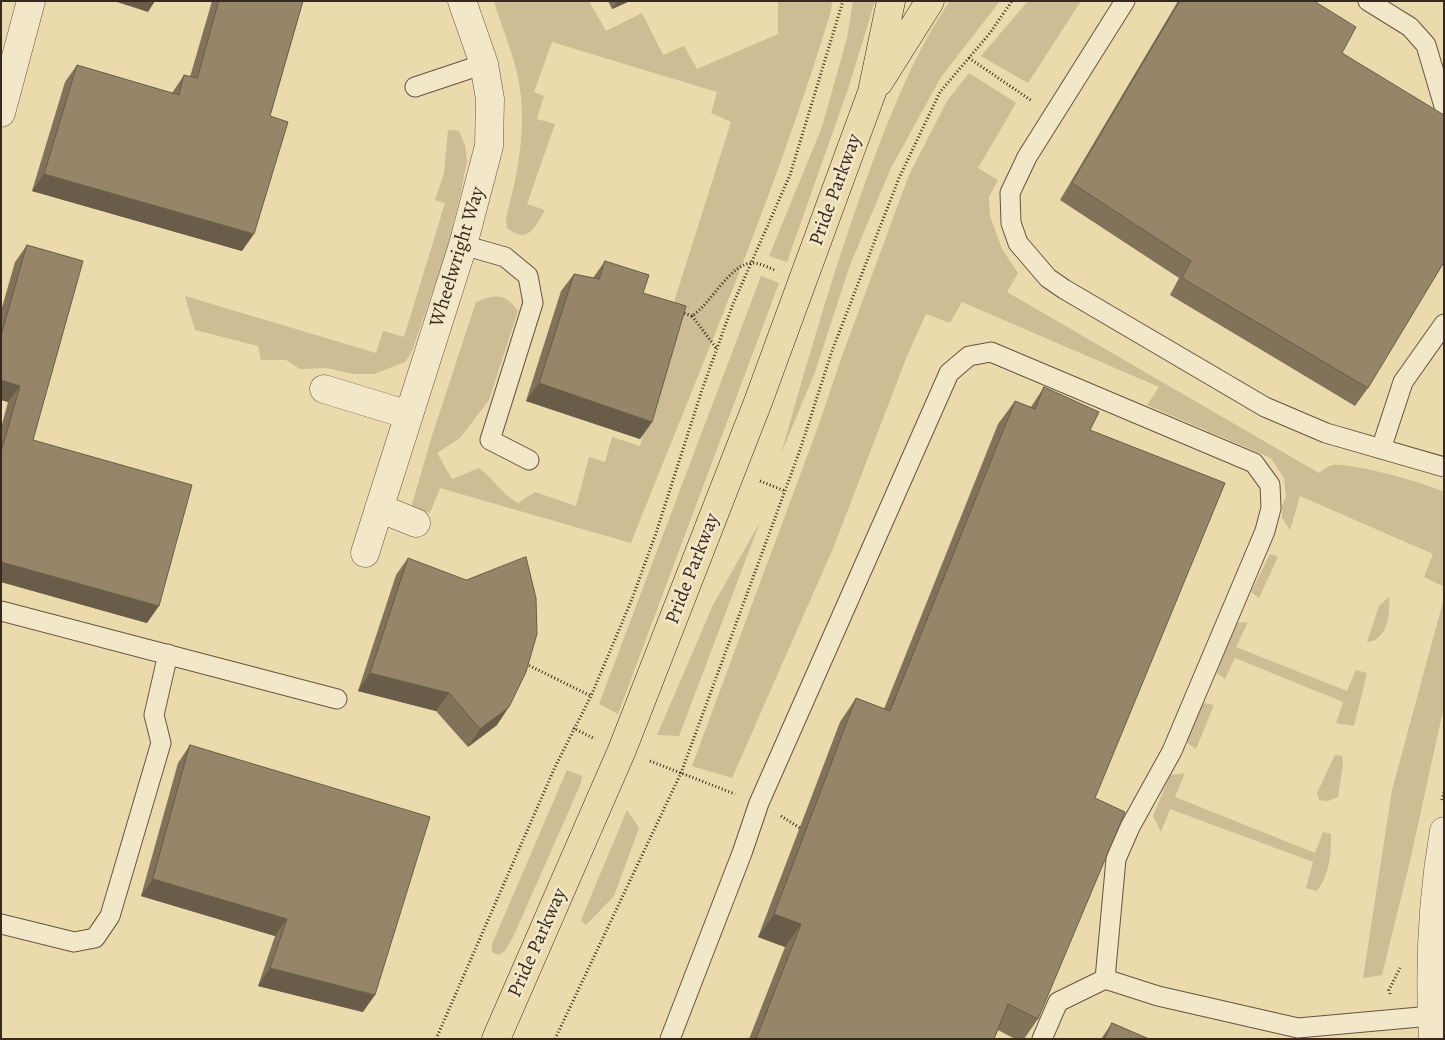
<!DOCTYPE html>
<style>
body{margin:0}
#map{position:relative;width:1445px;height:1040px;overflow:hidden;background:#ebdaac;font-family:Alegreya,serif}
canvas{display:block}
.frame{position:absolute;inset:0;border:2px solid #39281e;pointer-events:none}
</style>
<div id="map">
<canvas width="1445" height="1040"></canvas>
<div class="frame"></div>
</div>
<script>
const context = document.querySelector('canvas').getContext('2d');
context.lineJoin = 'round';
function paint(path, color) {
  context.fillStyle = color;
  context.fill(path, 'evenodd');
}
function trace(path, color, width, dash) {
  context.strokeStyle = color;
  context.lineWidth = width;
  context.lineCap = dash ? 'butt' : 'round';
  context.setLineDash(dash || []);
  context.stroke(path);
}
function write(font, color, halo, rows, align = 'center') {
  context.font = font + ' Alegreya,serif';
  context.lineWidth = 5;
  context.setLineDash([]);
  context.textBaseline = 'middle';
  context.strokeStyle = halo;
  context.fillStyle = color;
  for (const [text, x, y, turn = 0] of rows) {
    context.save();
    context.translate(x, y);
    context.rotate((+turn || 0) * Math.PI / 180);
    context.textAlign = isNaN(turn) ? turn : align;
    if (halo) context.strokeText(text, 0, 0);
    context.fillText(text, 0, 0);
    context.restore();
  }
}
const green = new Path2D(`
 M 494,1 L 589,1 L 606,31 L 642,13 L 663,55 L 684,46 L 697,69 L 778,34 L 778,1 L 832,1 L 831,11 C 776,192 701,367 631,543 L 440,488 L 430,513 L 411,508 L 431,439 L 476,302 C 495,294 505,293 518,311 L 489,400 L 460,438 L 437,453 L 452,479 L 479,468 C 494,479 501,494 518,503 L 535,492 L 576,506 L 589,457 L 605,462 L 612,437 L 640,446 L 674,323 L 675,299 L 731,122 L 711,113 L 717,92 L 552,42 L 534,92 L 544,96 L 537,119 L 555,124 L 527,204 L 545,210 C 535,227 528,245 507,228 L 506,218 C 518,173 527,129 519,82 C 514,55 502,28 494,1 Z
 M 853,1 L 875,1 L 849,86 L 787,262 L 769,256 L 822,127 L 847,38 Z
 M 950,1 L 1000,1 L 941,77 L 891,168 L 850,265 L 815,372 L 781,454 C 809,355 837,258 873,161 C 894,106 916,50 950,1 Z
 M 1028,1 L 1081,1 L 1028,83 L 981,56 Z
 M 969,73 L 1016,103 L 978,168 L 998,180 L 989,197 L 990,216 L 1002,249 L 1018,273 L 1007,292 L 1319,473 C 1323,470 1328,466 1333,465 C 1353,463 1425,483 1444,492 L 1444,587 L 1424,577 L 1433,554 L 1300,496 L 1290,530 L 1282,518 L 1282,506 L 1286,496 L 1284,478 L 1271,458 L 1147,405 L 1159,387 L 962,302 L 950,323 L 926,314 L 907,356 L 834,546 L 732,778 L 692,766 L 819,424 L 842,356 L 909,175 L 947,101 Z
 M 448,130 L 459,131 L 465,145 L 467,161 L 461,192 L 446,253 L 412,351 L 405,362 L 374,374 L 354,374 L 326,368 L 300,369 L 286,360 L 261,360 L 258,346 L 195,330 L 185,296 L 376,353 L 383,331 L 404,337 L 445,203 L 435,200 L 444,173 Z
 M 761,276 L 779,283 L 618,714 L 599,704 Z
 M 760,522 L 679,736 L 657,735 L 713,605 Z
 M 1270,554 L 1278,557 L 1259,598 L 1251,592 Z
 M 1389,597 C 1391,613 1387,641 1367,642 L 1379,606 Z
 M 1444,598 L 1444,706 L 1410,861 L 1382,975 L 1363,978 L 1392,790 Z
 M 1248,622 L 1236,647 L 1347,691 L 1356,670 L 1367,673 L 1354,726 L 1336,723 L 1343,702 L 1235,658 L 1225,679 L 1217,673 L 1235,623 Z
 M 1205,703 L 1214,705 L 1196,749 L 1186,742 L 1200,708 Z
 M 1335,755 L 1342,756 L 1343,764 L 1338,797 L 1328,801 L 1319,800 L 1317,793 Z
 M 567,770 L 582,776 L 581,783 L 514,935 L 505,951 L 498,955 L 492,952 L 492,944 Z
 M 1185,773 L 1175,797 L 1315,853 L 1323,832 L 1331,834 C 1331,855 1330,873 1317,891 L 1306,888 L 1313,862 L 1170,809 L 1161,832 L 1153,816 L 1170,775 Z
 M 627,810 L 639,828 L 614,896 L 586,925 L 581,920 Z`);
const path = new Path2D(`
 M 969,58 L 1032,101
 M 681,312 L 692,316 C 711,304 731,262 753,263 C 760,263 769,268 775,270
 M 692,316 L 717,349
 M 760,481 L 785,491
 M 526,664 L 591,696
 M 573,728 L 595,739
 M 650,761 L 735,794
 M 1442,800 L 1444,792
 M 781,816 L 800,828
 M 1390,994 L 1389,990 L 1400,968
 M 436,1039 L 555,767 L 591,696 L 632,599 L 656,533 L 702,390 L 733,304 L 790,175 L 843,1
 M 555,1039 L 681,773 L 800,450 L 832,351 L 899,178 L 940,92 L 990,33 L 1012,1`);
const lane = new Path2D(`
 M 1125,1 L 1027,157 L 1010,193 L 1011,223 L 1018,243 L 1048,278 L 1064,289 L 1265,407 L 1326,433 L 1444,467
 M 1368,1 L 1410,27 L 1426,45 L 1444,106
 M 415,87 L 484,64
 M 463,245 L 505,257 L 528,276 L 533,303 L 490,440 L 529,460
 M 1381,449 L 1403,382 L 1444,324
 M 1,611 L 337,699
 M 1,924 L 74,942 L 95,938 L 110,916 L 161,743 L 154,715 L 168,654
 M 670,1039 L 742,853 L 759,803 L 949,373 L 969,356 L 991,352 L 1254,463 L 1270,485 L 1271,508 L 1265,531 L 1172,751 L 1130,827 L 1116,859 L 1105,979
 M 1042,1039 L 1058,1002 L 1105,979 L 1158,996 L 1298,1028 L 1431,1016`);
const street = new Path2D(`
 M 1,113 L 31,1
 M 324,389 L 409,415
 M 379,508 L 416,523
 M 365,553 L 463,245 L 489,146 L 490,99 L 484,64 L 462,1
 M 1433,1039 C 1429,970 1432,900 1444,831`);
const primary = new Path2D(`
 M 879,82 L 930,1
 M 496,1039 L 622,750 L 758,402 L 872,92 L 891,1`);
const wall = new Path2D(`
 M 212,1 L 303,1 L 270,116 L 242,251 L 32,191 L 65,82 L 77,65 L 172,93 L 184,75 L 190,77 Z
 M 608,1 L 630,1 L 612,9 Z
 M 1178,1 L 1314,1 L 1342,53 L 1368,388 L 1355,406 L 1170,295 L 1179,278 L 1060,200 Z
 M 27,245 L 33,440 L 147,623 L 1,582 L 1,428 L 8,402 L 1,400 L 1,311 L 15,262 Z
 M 605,261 L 643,293 L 652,422 L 640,439 L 526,401 L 561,291 L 574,274 L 593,278 Z
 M 1044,387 L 1090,430 L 1095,798 L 1038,1019 L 1024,1039 L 1015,1039 L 998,1030 L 994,1039 L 749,1039 L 785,947 L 758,937 L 840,722 L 856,698 L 884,709 L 998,424 L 1015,401 L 1031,407 Z
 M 408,558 L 497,725 L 468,747 L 436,711 L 358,691 L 396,575 Z
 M 190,745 L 363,1012 L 258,986 L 275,936 L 141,896 L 178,763 Z
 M 1112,1023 L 1149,1039 L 1101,1039 Z`);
const shadedWall = new Path2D(`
 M 114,1 L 155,1 L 148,12 Z
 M 618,1 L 630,1 L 612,9 Z
 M 44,174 L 254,234 L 242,251 L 32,191 Z
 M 1,380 L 20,386 L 8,402 L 1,400 Z
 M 539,383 L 652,422 L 640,439 L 526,401 Z
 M 1,562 L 159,606 L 147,623 L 1,582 Z
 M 370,673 L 449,693 L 436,711 L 358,691 Z
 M 509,707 L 497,725 L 468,747 L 480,729 Z
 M 153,879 L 287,919 L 275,936 L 141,896 Z
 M 774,914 L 801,924 L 785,947 L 758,937 Z
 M 270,968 L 375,995 L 363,1012 L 258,986 Z`);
const building = new Path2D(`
 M 219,1 L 303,1 L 270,116 L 288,122 L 254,234 L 44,174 L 77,65 L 179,95 L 184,75 L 197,78 Z
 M 1180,1 L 1314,1 L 1356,27 L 1342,53 L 1444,115 L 1444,262 L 1368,388 L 1182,278 L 1191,261 L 1072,183 Z
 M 27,245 L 83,261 L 33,440 L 192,485 L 159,606 L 1,562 L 1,452 L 20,386 L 1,380 L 1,336 Z
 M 605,261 L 649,275 L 643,293 L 686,306 L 652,422 L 539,383 L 574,274 L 599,279 Z
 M 1044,387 L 1099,412 L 1090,430 L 1225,483 L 1095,798 L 1125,812 L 1038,1019 L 1008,1004 L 994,1039 L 756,1039 L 801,924 L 774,914 L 856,698 L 890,711 L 1015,401 L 1035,409 Z
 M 526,557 L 536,598 L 537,634 L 526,672 L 509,707 L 480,729 L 449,693 L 370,673 L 408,558 L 466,580 Z
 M 190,745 L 430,817 L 375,995 L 270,968 L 287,919 L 153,879 Z
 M 1112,1023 L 1149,1039 L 1105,1039 Z`);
const streetNames = [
 ["Pride Parkway",836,190,-70],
 ["Wheelwright Way",458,257,-73],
 ["Pride Parkway",693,569,-69],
 ["Pride Parkway",538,943,-66]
];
paint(green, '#cdbc94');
trace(lane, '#665442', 21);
trace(street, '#665442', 29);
trace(primary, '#39281e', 29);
trace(path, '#39281e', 3, [1, 2.5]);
trace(lane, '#f2e7c9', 19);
trace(street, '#f2e7c9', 28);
trace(primary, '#ebdaac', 28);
paint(wall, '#817259');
paint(shadedWall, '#695d49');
paint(building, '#968568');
trace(building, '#695d49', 1);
write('20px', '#39281e', '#f2e7c9', streetNames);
</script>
